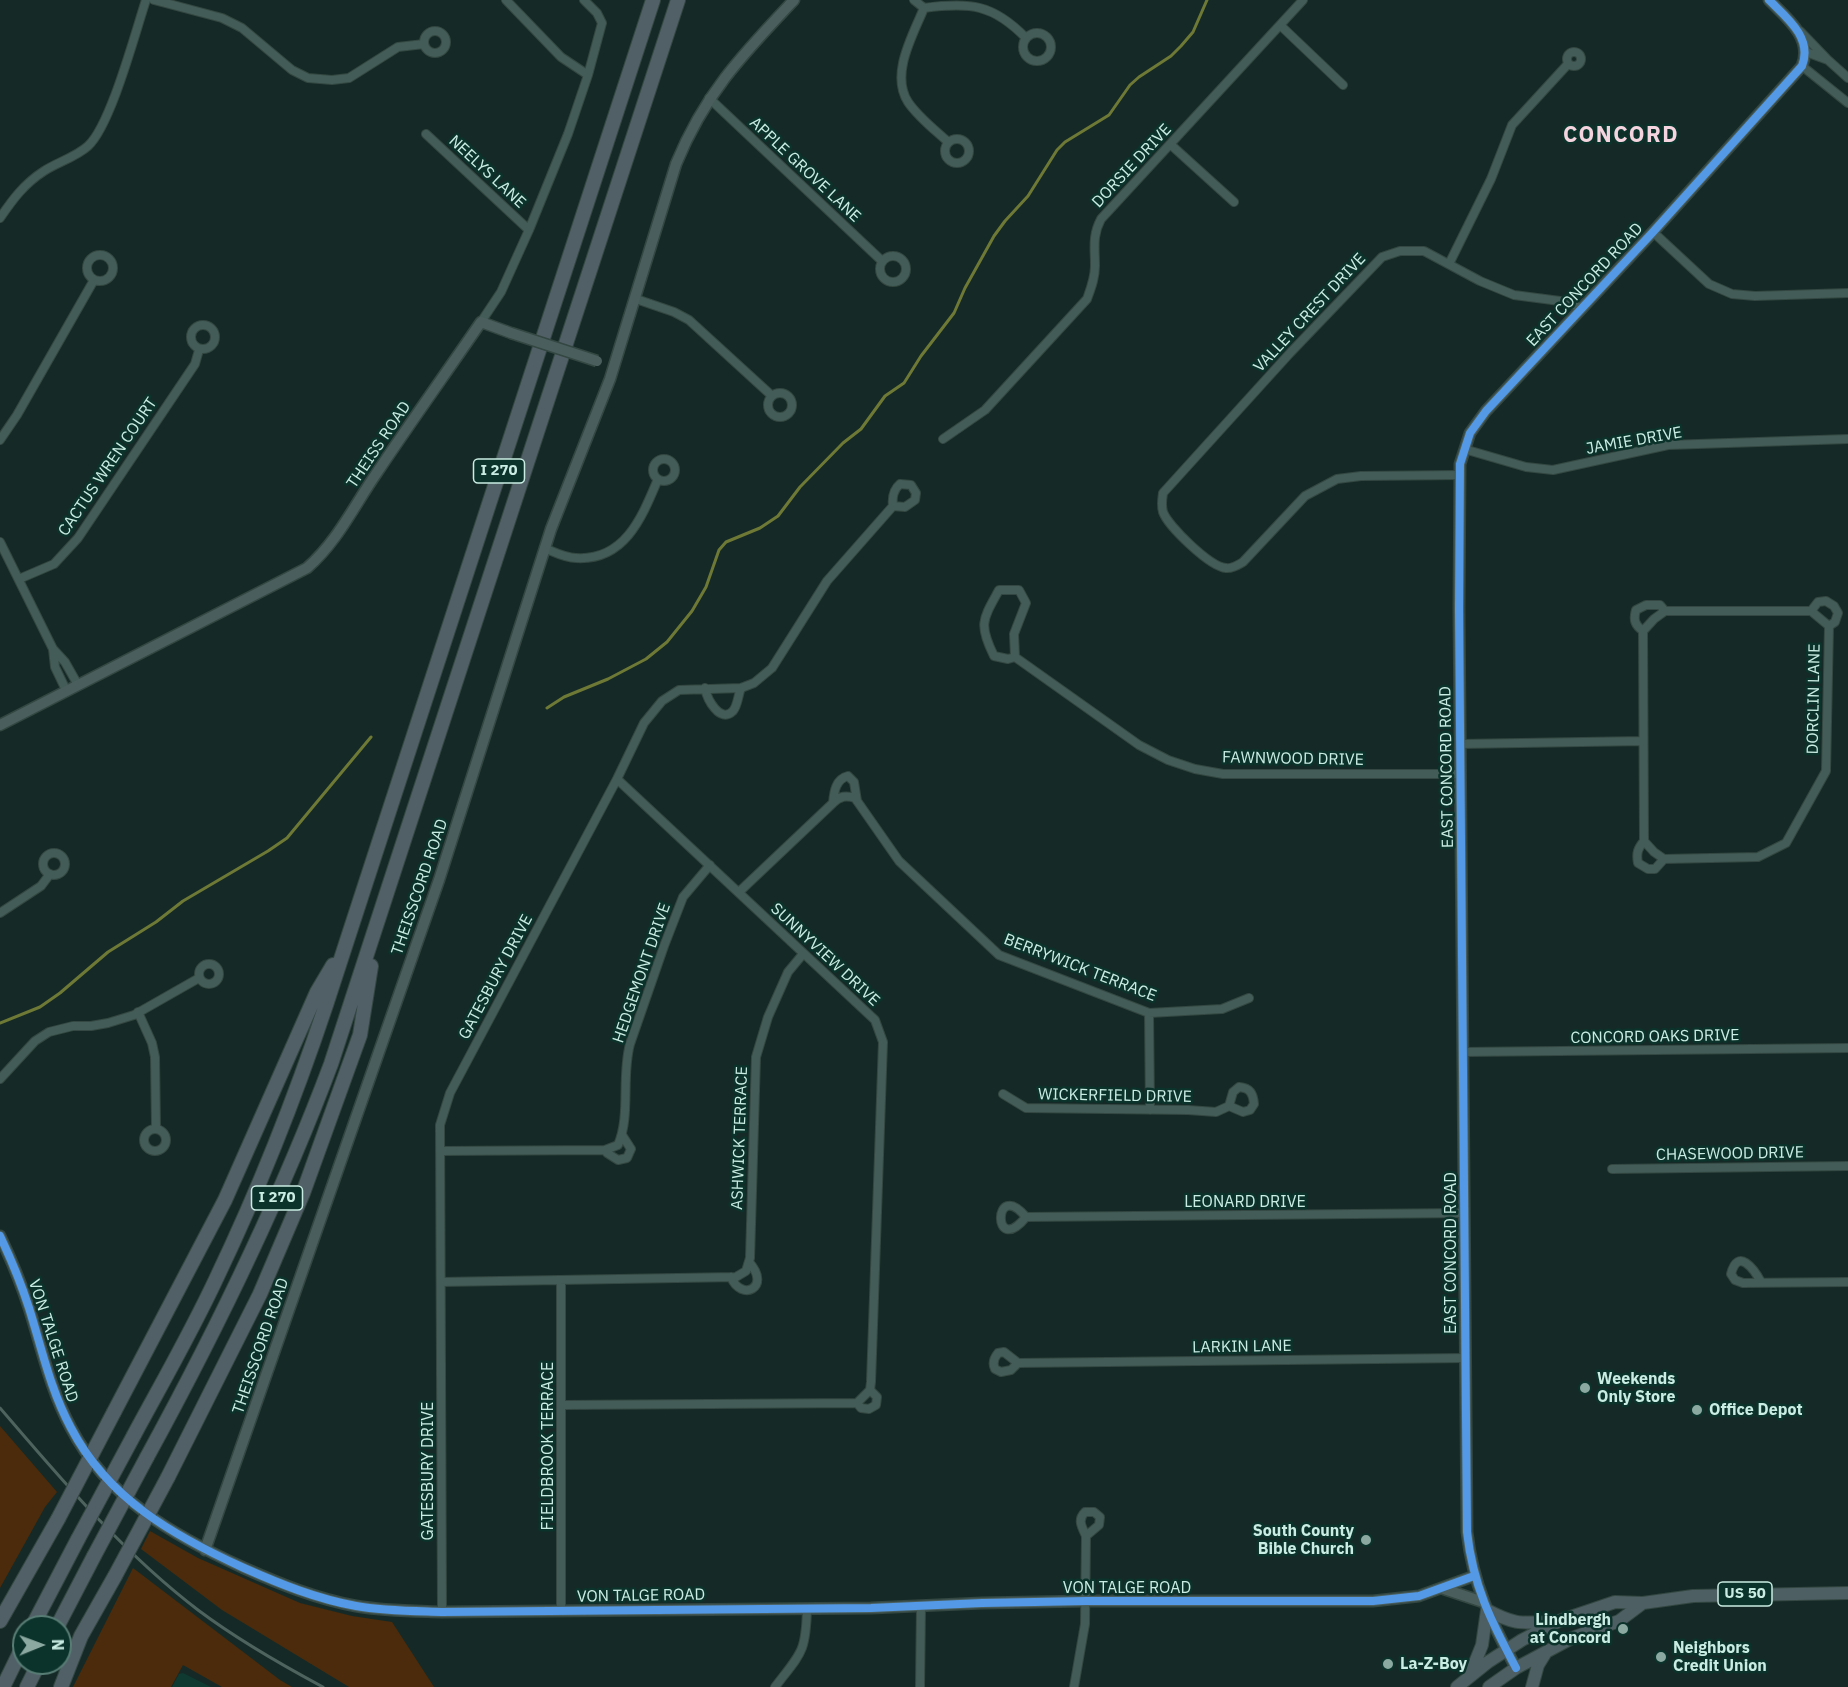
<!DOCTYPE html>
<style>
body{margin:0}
#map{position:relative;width:1848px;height:1687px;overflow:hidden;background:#152a26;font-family:"IBM Plex Sans",sans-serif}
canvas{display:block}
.north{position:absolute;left:12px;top:1615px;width:60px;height:60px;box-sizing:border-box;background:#0c332b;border:2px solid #587d75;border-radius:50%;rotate:89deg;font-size:16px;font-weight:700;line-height:24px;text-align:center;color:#caede3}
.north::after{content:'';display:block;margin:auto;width:21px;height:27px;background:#8ba9a1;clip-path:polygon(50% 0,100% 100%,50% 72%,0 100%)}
</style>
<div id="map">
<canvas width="1848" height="1687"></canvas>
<div class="north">N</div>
</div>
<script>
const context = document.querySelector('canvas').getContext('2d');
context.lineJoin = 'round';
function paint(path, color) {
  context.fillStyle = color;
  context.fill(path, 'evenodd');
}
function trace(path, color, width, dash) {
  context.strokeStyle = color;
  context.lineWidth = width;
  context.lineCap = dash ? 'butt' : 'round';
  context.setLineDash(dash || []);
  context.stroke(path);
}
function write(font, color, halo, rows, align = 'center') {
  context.font = font + ' "IBM Plex Sans",sans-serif';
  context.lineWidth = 5;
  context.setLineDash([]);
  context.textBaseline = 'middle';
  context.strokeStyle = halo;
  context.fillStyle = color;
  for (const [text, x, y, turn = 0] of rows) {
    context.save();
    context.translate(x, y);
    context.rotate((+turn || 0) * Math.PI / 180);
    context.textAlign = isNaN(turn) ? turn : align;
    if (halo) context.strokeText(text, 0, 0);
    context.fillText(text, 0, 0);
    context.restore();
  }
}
const built = new Path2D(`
 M 183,1673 L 211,1687 L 172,1687 L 179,1674 Z`);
const green = new Path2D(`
 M 0,1426 L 57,1492 L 45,1507 L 0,1588 Z
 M 150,1531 L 198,1558 L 300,1603 L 352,1616 L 392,1622 L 434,1687 L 349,1687 L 222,1610 L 141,1549 Z
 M 133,1568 L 280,1680 L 292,1687 L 222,1687 L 183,1665 L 171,1687 L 73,1687 Z`);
const stream = new Path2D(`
 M 547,708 L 564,697 L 608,679 L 646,659 L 667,642 L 692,611 L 706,587 L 719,550 L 726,542 L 760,528 L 778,516 L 800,487 L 843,443 L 861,429 L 885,396 L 904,383 L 921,356 L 954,313 L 965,288 L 994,236 L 1005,221 L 1028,196 L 1057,150 L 1065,142 L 1109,115 L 1130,85 L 1139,77 L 1171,56 L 1181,46 L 1193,32 L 1207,0
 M 0,1023 L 40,1007 L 60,993 L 108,952 L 156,922 L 183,901 L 268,851 L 287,838 L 371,737`);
const street = new Path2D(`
 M 154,0 L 222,18 L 242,28 L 292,70 L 308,78 L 332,80 L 349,78 L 398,47 L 424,44
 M 506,0 L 561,57 L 588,75
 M 914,0 L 924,8 C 970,2 993,4 1026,38
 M 924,8 C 913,35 890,74 908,102 C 918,117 935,130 948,142
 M 1280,25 L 1343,85
 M424 42a11 11 0 1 1 22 0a11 11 0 1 1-22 0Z
 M 1800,31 L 1827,59
 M1023 47a14 14 0 1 1 28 0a14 14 0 1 1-28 0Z
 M1567 59a7 7 0 1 1 14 0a7 7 0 1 1-14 0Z
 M 1806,52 L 1828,60 L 1848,78
 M 1802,66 L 1848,103
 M 709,98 L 882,261
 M 426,134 L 529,230
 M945 151a12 12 0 1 1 24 0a12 12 0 1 1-24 0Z
 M 1170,144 L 1234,202
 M 0,218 C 13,199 24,184 44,171 C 58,162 76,157 88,146 C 111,125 135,33 146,0
 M 1653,232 L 1709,284 L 1732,294 L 1755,296 L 1848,293
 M87 268a13 13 0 1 1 26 0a13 13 0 1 1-26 0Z
 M880 269a13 13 0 1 1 26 0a13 13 0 1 1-26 0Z
 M 1449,264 L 1491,179 L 1512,125 L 1568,64
 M 636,299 L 674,312 L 689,320 L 771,395
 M 481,322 L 501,292 L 529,230 L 568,134 L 588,75 L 602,23 L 597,13 L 584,0
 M191 337a12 12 0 1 1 24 0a12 12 0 1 1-24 0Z
 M768 405a12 12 0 1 1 24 0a12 12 0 1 1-24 0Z
 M 943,439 L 985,410 L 1087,299 C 1091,288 1095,278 1095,266 C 1095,248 1092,236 1101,219 L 1303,0
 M 0,440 L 17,415 L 94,280
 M 1464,449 L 1526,467 L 1553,470 L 1668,445 L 1848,439
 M653 470a11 11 0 1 1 22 0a11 11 0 1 1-22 0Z
 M 1459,475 L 1361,476 L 1337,479 L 1305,496 L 1243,562 C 1238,565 1232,569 1226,568 C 1210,567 1168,526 1163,512 C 1161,505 1162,500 1163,493 L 1290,353 L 1382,257 L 1400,251 L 1424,251 L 1480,281 L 1514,295 L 1560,301 L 1583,308
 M 0,542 L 53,649 L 65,662 L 78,685
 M 544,548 C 554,552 565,558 576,558 C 625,561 642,517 658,479
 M 19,579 L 54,564 L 78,538 L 195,364 L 199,350
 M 1811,611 L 1818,602 L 1826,601 L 1834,606 L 1838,613 L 1835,622 L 1829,626
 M 1643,631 L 1654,619 L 1665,611 L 1811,611 L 1829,626 L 1826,771 L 1786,843 L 1758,857 L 1664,859 L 1654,852 L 1644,841 L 1643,631 C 1635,625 1633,620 1636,610 L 1646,605 L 1660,605 L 1665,611
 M 53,649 L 55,667 L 66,690
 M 1015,657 L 1008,659 L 994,656 C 978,624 983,619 999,590 L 1019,590 L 1026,603 L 1014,634 L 1015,657 L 1139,745 L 1168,760 L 1195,769 L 1223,774 L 1461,774
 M 705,688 C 707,699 720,724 733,711 C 738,705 738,695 741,688
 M 1460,744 L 1643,741
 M 833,803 C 834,791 836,779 848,776 L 854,782 L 857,801
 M 1644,841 C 1638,848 1636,853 1638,863 L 1648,869 L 1655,869 L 1664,859
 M43 864a11 11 0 1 1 22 0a11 11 0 1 1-22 0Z
 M 739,892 L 833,803 C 840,796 846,795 855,798 L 899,861 L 999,955 L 1149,1013 L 1222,1009 L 1249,998
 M 0,913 L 41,886 L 50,874
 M199 974a10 10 0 1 1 20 0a10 10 0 1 1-20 0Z
 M 138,1012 L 152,1043 L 155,1057 L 156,1128
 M 1149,1013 L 1150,1110
 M 1463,1052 L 1848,1048
 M 0,1079 L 35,1041 L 49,1032 L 73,1026 L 91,1026 L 108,1023 L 134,1015 L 199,978
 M 1003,1094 L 1026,1108 L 1188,1110 L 1216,1112 L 1229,1106 L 1233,1092 L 1239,1087 C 1250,1088 1253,1093 1254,1104 L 1250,1110 L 1243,1112 L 1229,1106
 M144 1140a11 11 0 1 1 22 0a11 11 0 1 1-22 0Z
 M 606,1150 L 607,1153 L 618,1160 L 627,1158 L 631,1149 L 622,1135
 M 440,1151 L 605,1150 L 618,1145 C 631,1115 621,1077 630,1044 L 664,946 L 683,897 L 710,865
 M 1612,1169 L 1848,1166
 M 1026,1217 C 992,1259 993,1177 1026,1217 L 1464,1213
 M 731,1277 C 741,1302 772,1288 749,1262
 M 561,1281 L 561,1611
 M 441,1282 L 736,1277 L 746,1271 L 750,1258 L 756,1057 L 768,1017 L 788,972 L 803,954
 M 1761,1282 C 1754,1269 1738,1247 1731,1274 L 1735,1280 L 1743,1283 L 1848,1282
 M 1018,1363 L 1011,1370 L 1001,1372 L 995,1369 C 992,1363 994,1358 998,1353 L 1004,1352 L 1018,1363 L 1465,1358
 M 857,1403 L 861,1408 L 869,1409 L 876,1405 L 877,1397 L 870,1390
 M 562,1405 L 857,1403 L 870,1390 L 871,1382 L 883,1042 L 875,1020 L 617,779
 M 442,1612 L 440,1125 L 450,1093 L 617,779 L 644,723 L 662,701 L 679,690 L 741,688 L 754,683 L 772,668 L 827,581 L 893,506 L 905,507 L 915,500 L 916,493 L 911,485 L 900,484 C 893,490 892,497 893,506
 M 775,1687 C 801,1653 806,1653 807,1608
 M 920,1687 L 921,1606
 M 1074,1687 L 1085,1624 L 1086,1536 C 1082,1527 1077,1520 1085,1512 L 1094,1512 L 1100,1517 L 1099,1525 L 1086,1536`);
const secondary = new Path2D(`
 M 0,725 L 307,568 C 337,542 354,506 376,474 C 410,423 446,373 481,322 L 511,333
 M 0,1236 C 11,1259 21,1283 29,1308 C 42,1349 50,1389 71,1428 C 108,1499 174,1536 244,1568 C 280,1584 317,1599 356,1606 C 384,1611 413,1611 442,1612 L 871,1608 L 982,1603 L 1086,1601 L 1373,1601 L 1419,1596 L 1474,1576
 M 205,1550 L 439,880 L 551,529 L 610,379 L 676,164 C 705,93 743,54 794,0
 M 1441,1588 L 1483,1602
 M 1516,1668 C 1491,1621 1473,1586 1467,1532 L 1459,609 L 1460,464 L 1470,433 L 1486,411 L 1653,232 L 1802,66 C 1813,38 1787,18 1769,0`);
const primary = new Path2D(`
 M 1470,1675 L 1482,1645 L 1487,1610 C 1515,1625 1521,1623 1552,1622
 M 1457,1687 L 1488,1662 L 1522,1640 L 1559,1621 L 1615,1602 L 1643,1603 L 1693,1596 L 1848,1593
 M 1489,1687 L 1516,1668 L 1572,1638 L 1619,1621 L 1643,1603
 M 1532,1687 L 1538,1665 L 1546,1652`);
const highway = new Path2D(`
 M 114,1412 L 225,1200 L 317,992 L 333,965
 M 134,1435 C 162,1383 192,1331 217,1277 C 259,1189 295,1098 326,1005 L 653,0
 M 147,1457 C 217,1329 280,1200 331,1064 L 678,0
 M 168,1477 L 260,1294 L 303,1193 L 360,1035 L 371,966
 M 0,1621 L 58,1519
 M 32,1627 L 78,1539
 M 57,1627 L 94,1556
 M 3,1687 L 24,1644
 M 27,1687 L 39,1663
 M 61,1687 L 81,1636 L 115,1576`);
const rail = new Path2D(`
 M 0,1408 C 61,1479 123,1553 198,1610 C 238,1640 280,1664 323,1687`);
const secondaryBridge = new Path2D(`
 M 511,333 L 597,361`);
const highwayBridge = new Path2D(`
 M 58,1519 L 114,1412
 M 78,1539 L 134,1435
 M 94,1556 L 147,1457
 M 115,1576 L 168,1477`);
const cycleway = new Path2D(`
 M 0,1236 C 11,1259 21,1283 29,1308 C 42,1349 50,1389 71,1428 C 108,1499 174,1536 244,1568 C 280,1584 317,1599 356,1606 C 384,1611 413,1611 442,1612 L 871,1608 L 982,1603 L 1086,1601 L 1373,1601 L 1419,1596 L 1474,1576
 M 1516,1668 C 1491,1621 1473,1586 1467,1532 L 1459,609 L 1460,464 L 1470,433 L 1486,411 L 1653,232 L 1802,66 C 1813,38 1787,18 1769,0`);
const markers = [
 [1585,1388,6,"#8ba9a1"],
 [1697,1410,6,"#8ba9a1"],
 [1366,1540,6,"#8ba9a1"],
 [1623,1629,6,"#8ba9a1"],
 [1661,1657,6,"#8ba9a1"],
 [1388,1664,6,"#8ba9a1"]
];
const shields = [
 [499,471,51],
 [277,1198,51],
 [1745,1594,54]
];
const shieldNames = [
 ["I 270",499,471],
 ["I 270",277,1198],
 ["US 50",1745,1594]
];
const streetNames = [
 ["DORSIE DRIVE",1132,166,-47],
 ["APPLE GROVE LANE",805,170,43],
 ["NEELYS LANE",487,172,43],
 ["EAST CONCORD ROAD",1585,285,-47],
 ["VALLEY CREST DRIVE",1310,313,-47],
 ["JAMIE DRIVE",1634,441,-10],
 ["THEISS ROAD",379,445,-56],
 ["CACTUS WREN COURT",108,467,-56],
 ["DORCLIN LANE",1814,699,-89],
 ["FAWNWOOD DRIVE",1293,759,1],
 ["EAST CONCORD ROAD",1447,767,-91],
 ["THEISSCORD ROAD",420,887,-71],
 ["SUNNYVIEW DRIVE",825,955,43],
 ["BERRYWICK TERRACE",1080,968,21],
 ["HEDGEMONT DRIVE",642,973,-71],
 ["GATESBURY DRIVE",496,977,-62],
 ["CONCORD OAKS DRIVE",1655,1037,-1],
 ["WICKERFIELD DRIVE",1115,1096,1],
 ["ASHWICK TERRACE",740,1138,-88],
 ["CHASEWOOD DRIVE",1730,1154,-1],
 ["LEONARD DRIVE",1245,1202],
 ["EAST CONCORD ROAD",1451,1253,-90],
 ["VON TALGE ROAD",53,1341,72],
 ["THEISSCORD ROAD",261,1346,-71],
 ["LARKIN LANE",1242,1347,-1],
 ["FIELDBROOK TERRACE",548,1446,-90],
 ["GATESBURY DRIVE",428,1471,-90],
 ["VON TALGE ROAD",1127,1588],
 ["VON TALGE ROAD",641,1596,-1]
];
const poiNames = [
 ["Weekends",1597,1379],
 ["Only Store",1597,1397],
 ["Office Depot",1709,1410],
 ["South County",1354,1531,"right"],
 ["Bible Church",1354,1549,"right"],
 ["Lindbergh",1611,1620,"right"],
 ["at Concord",1611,1638,"right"],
 ["Neighbors",1673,1648],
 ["Credit Union",1673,1666],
 ["La-Z-Boy",1400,1664]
];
const districtNames = [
 ["CONCORD",1621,136]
];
paint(built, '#0f3a31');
paint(green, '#4b2b0c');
trace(stream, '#6e7936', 3);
trace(street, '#344742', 10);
trace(secondary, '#344742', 13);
trace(primary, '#344742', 14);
trace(highway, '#344742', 16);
trace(street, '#435c57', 8);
trace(secondary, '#4a5f5d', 10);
trace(primary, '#4d5f62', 12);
trace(highway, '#516067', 14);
trace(rail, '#4e635e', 3);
trace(secondaryBridge, '#344742', 13, []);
trace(highwayBridge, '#344742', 16, []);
trace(secondaryBridge, '#4a5f5d', 10);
trace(highwayBridge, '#516067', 14);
trace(cycleway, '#5399e6', 8);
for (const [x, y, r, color] of markers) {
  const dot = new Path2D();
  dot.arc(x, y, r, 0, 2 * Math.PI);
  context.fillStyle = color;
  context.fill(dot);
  trace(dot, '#0c332b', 2);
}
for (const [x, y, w] of shields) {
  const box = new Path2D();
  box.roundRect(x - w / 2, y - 12, w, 24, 4.5);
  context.fillStyle = '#0c332b';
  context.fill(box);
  trace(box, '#caede3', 1.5);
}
write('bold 15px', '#caede3', null, shieldNames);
write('16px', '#caede3', '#0c332b', streetNames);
write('bold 16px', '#caede3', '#0c332b', poiNames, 'left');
context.letterSpacing = '1.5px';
write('bold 22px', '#f5d4df', '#0c332b', districtNames);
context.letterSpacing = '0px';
</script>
